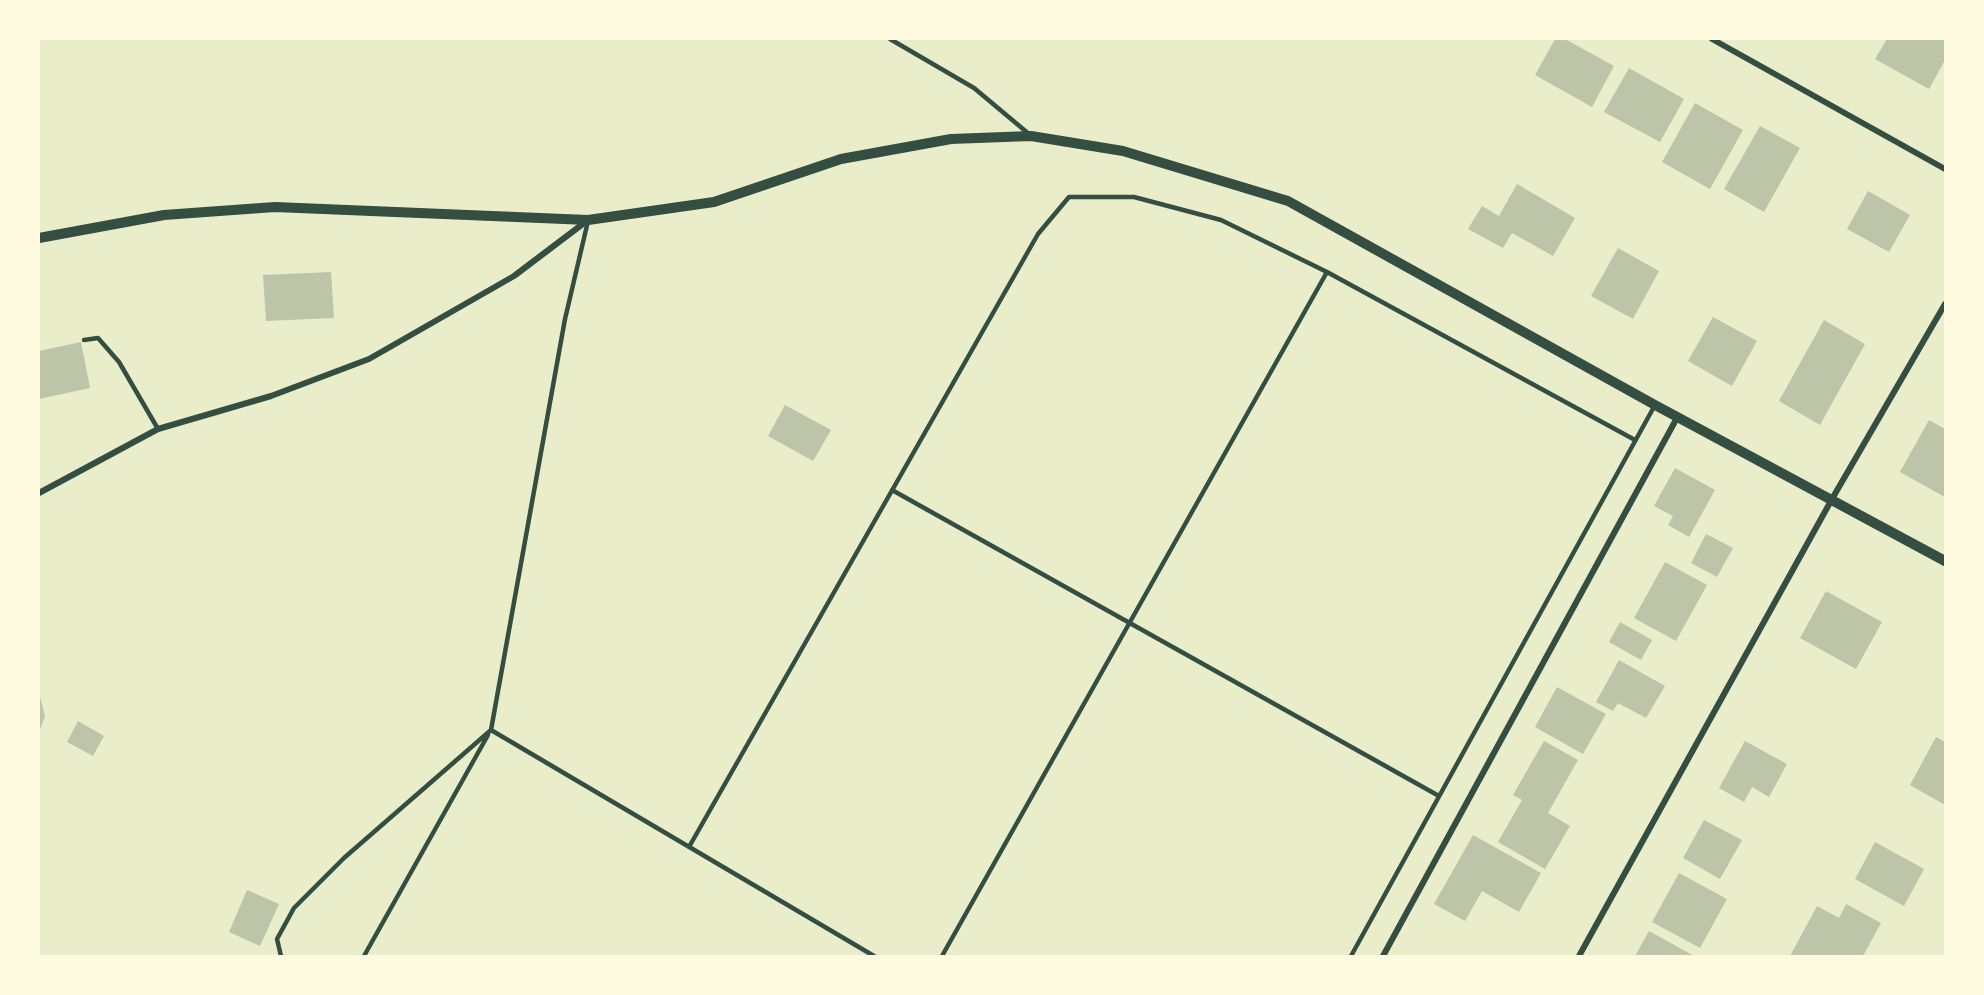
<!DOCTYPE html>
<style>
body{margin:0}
#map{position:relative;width:1984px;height:995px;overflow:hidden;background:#e9edc9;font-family:"Source Sans 3",sans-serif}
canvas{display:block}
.frame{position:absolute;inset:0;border:40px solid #fefae0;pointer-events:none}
</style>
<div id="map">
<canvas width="1984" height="995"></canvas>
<div class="frame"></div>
</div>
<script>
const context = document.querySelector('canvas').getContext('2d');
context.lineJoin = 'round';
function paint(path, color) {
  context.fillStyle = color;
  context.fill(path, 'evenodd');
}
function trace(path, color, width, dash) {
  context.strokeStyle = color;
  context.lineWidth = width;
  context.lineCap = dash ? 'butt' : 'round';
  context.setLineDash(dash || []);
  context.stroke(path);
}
const building = new Path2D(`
 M 1555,39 L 1565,39 L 1614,66 L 1592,107 L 1535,75 Z
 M 1887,39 L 1945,40 L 1945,60 L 1929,89 L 1875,59 Z
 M 1629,68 L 1684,99 L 1660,142 L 1604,112 Z
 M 1695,103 L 1743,130 L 1710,189 L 1662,162 Z
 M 1760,126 L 1800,148 L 1764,212 L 1724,189 Z
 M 1517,184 L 1575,218 L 1553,256 L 1512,233 L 1503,248 L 1468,229 L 1482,206 L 1499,216 Z
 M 1868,191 L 1910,215 L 1889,252 L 1847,229 Z
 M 1618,248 L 1659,271 L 1633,319 L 1591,296 Z
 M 331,272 L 334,318 L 266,321 L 263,275 Z
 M 1713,317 L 1757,341 L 1732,386 L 1688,361 Z
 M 1824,320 L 1865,344 L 1820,425 L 1779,401 Z
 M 81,342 L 90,388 L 39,399 L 39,351 Z
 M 785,405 L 831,430 L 813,461 L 768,436 Z
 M 1929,420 L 1945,429 L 1945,497 L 1900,472 Z
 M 1675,468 L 1715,490 L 1689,537 L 1668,525 L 1673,516 L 1654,506 Z
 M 1706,534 L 1733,548 L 1717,577 L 1691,563 Z
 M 1665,562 L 1707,585 L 1676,641 L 1634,618 Z
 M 1826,591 L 1882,622 L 1856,669 L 1800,638 Z
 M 1620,622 L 1652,640 L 1641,660 L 1609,642 Z
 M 1619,660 L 1665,686 L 1646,718 L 1618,703 L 1613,711 L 1596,702 Z
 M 1557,687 L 1606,714 L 1583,754 L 1535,727 Z
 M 39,693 L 45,716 L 39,732 Z
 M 78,721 L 104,736 L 93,756 L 67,742 Z
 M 1936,737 L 1945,742 L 1945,805 L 1910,785 Z
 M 1544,741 L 1578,760 L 1548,813 L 1570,826 L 1545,869 L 1498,842 L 1522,800 L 1513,795 Z
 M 1745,741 L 1787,764 L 1769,797 L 1752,787 L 1744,802 L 1719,788 Z
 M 1704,820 L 1742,840 L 1720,879 L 1683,858 Z
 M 1473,835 L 1541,873 L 1519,912 L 1482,891 L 1465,921 L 1434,904 Z
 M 1875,842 L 1924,869 L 1904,906 L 1855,879 Z
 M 1679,873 L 1727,899 L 1700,948 L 1652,922 Z
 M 247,890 L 279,904 L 260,946 L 229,932 Z
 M 1846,904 L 1881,923 L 1863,956 L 1790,956 L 1817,906 L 1839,918 Z
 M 1649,931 L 1694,956 L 1635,956 Z`);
const service = new Path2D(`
 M 890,39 L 974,88 L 1029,134
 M 588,221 L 565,319 L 491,730 L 874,956
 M 84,340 L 98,338 L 119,362 L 158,429
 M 892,490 L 1439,796
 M 689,847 L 1038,234 L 1069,197 L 1134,197 L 1221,220 L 1327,272 L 1635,440
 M 281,956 L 277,939 L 294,908 L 344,858 L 491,730
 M 364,956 L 488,735
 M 942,956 L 1327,272
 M 1351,956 L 1655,405`);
const minor = new Path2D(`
 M 1712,39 L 1945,169
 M 39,493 L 158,429 L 271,396 L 369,359 L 514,276 L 588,220
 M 1383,956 L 1678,416
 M 1579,956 L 1832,499 L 1945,304`);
const tertiary = new Path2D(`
 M 39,238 L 164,215 L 275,207 L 588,220 L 714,202 L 841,159 L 951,139 L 1031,136 L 1123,151 L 1288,201 L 1655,405 L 1945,561`);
paint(building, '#bcc5a7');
trace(service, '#344e41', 4.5);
trace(minor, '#344e41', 6);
trace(tertiary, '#344e41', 10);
</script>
